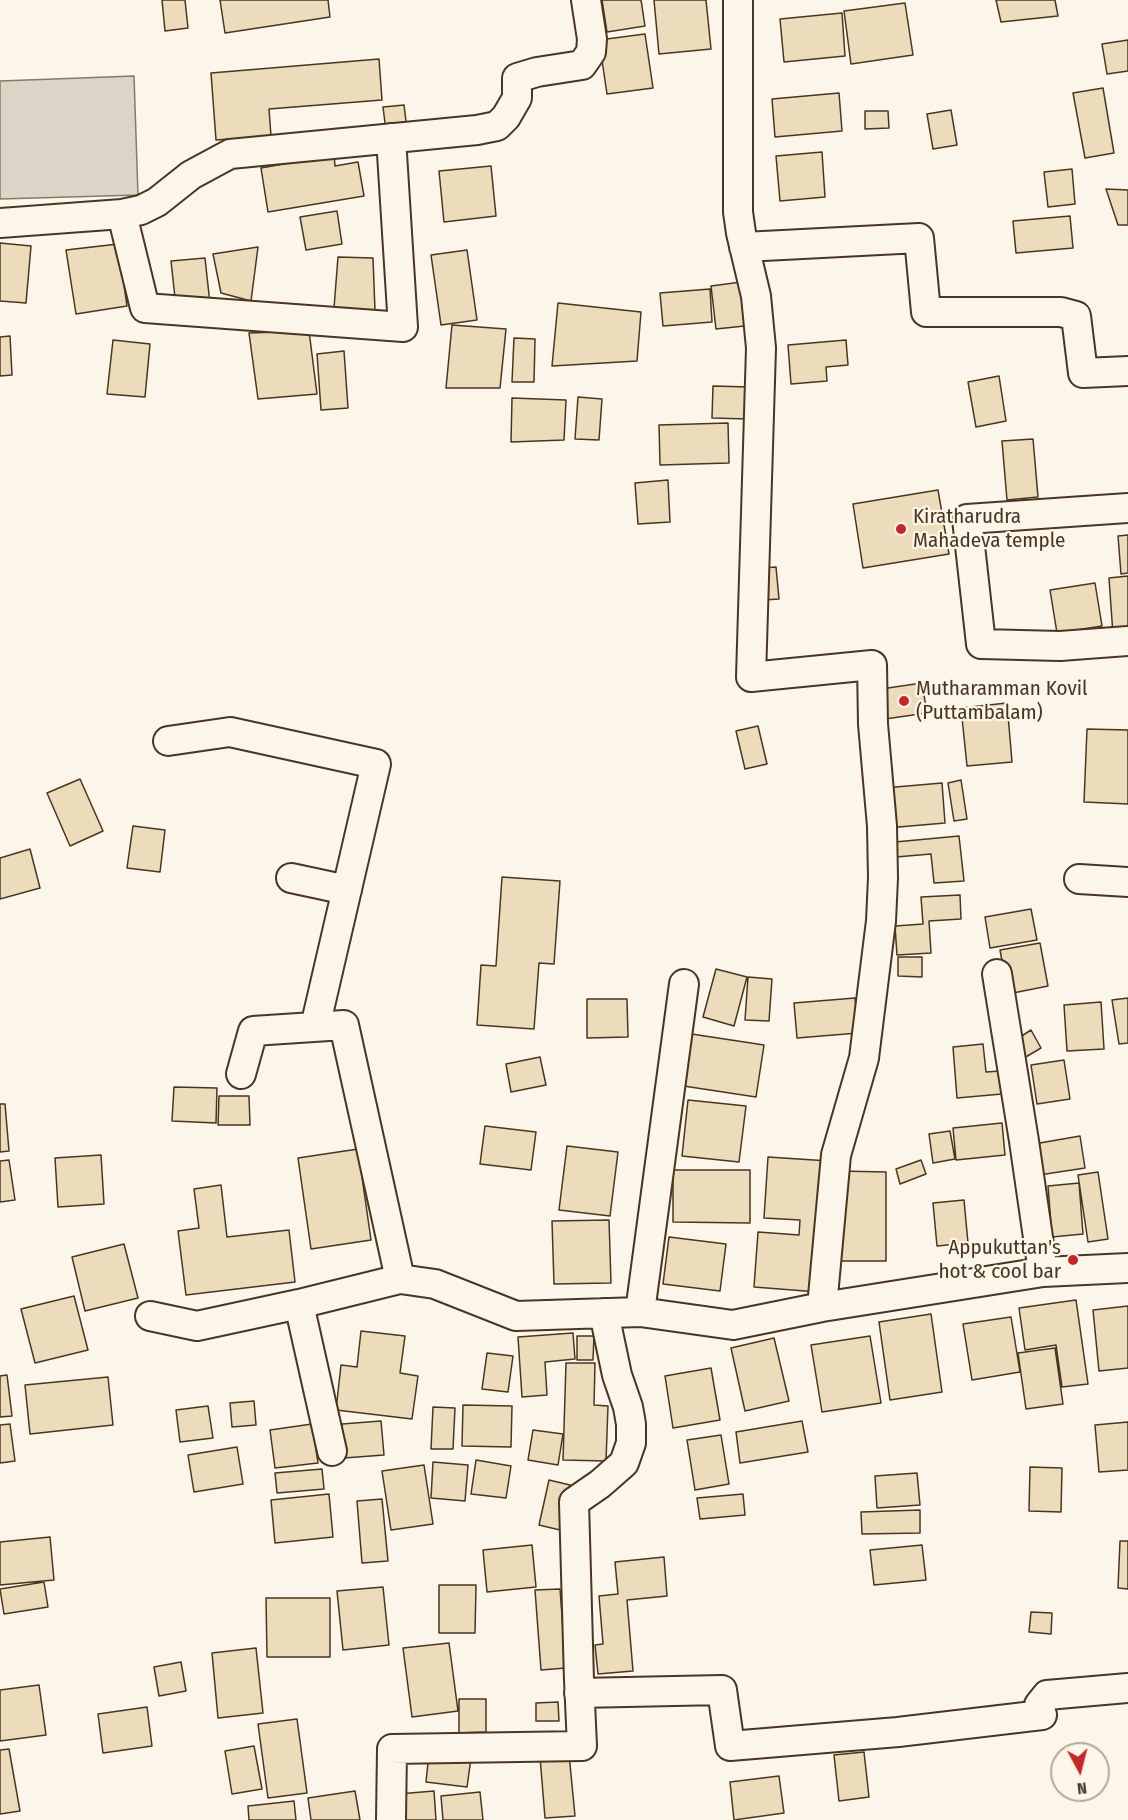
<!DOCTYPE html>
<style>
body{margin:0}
#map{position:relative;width:1128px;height:1820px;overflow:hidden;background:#fbf6e9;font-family:"Fira Sans Condensed",sans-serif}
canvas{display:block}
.north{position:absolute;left:1050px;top:1742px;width:60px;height:60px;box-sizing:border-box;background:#fbf6e9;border:2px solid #b4a999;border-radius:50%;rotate:173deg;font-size:16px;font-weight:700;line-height:24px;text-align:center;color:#4a3520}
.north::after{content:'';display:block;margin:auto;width:21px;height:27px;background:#c62828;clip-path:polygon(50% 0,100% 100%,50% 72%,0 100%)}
</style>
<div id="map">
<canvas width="1128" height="1820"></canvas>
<div class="north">N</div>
</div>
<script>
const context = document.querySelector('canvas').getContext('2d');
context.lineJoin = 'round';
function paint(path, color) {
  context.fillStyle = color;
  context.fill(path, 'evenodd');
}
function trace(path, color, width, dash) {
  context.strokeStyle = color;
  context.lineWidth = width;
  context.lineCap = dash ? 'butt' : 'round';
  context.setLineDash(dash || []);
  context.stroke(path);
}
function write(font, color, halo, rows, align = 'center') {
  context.font = font + ' "Fira Sans Condensed",sans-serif';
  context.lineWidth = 4.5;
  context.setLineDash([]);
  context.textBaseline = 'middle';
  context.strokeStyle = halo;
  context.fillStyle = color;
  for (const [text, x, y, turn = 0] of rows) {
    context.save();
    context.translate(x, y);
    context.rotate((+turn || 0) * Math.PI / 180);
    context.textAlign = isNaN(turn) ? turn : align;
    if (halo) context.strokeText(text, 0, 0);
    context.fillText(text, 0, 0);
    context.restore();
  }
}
const water = new Path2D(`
 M 134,76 L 138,195 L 0,199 L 0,81 Z`);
const building = new Path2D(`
 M 162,0 L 185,0 L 188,28 L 165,31 Z
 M 220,0 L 328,0 L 330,17 L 225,33 Z
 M 602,0 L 641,0 L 645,26 L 607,32 Z
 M 654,0 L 706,0 L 711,49 L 659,54 Z
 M 996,0 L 1055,0 L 1058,16 L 1001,22 Z
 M 905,3 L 913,55 L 851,64 L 844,11 Z
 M 842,13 L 845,56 L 784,62 L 780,19 Z
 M 645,34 L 653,88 L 607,94 L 599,40 Z
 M 1128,40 L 1128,71 L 1107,74 L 1102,44 Z
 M 379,59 L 382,100 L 269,109 L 271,136 L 216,140 L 211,73 Z
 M 1103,88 L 1114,153 L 1085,158 L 1073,93 Z
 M 839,93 L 842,131 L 775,137 L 772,99 Z
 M 404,105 L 407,129 L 386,131 L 383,107 Z
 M 951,110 L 957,145 L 933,149 L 927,114 Z
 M 865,111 L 888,111 L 889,128 L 865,129 Z
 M 822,152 L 825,197 L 780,201 L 776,156 Z
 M 334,155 L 335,166 L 358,162 L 364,196 L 268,212 L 261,168 Z
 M 491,166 L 496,216 L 444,222 L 439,171 Z
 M 1072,169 L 1075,204 L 1048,207 L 1044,172 Z
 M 1106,189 L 1128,190 L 1128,225 L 1118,225 Z
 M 337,211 L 342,244 L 306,250 L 300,217 Z
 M 1070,216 L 1073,248 L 1016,253 L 1013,221 Z
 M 0,243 L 31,246 L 26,303 L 0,301 Z
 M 118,244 L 127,306 L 76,314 L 66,250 Z
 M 258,247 L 251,301 L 221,293 L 213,254 Z
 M 467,250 L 477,320 L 441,325 L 431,255 Z
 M 338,257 L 373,258 L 375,311 L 334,308 Z
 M 205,258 L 210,304 L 176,307 L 171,261 Z
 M 749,281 L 754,325 L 716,329 L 711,286 Z
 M 710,289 L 712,322 L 663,326 L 660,293 Z
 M 558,303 L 641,312 L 637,361 L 552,366 Z
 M 452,325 L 506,329 L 500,388 L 446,388 Z
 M 309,331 L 317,394 L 258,399 L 249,333 Z
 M 10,336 L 12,375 L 0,376 L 0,337 Z
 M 514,338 L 535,339 L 534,382 L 512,382 Z
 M 113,340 L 150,344 L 145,397 L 107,394 Z
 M 846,340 L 848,365 L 826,367 L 827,381 L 791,384 L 788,345 Z
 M 344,351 L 348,408 L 321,410 L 317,354 Z
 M 999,376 L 1006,421 L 976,427 L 968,382 Z
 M 713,386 L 749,387 L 748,419 L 712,418 Z
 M 578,397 L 602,399 L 599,440 L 575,439 Z
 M 512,398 L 566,400 L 564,440 L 511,442 Z
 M 728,423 L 729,463 L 660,465 L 659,425 Z
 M 1033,439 L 1038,497 L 1007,500 L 1002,441 Z
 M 668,480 L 670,522 L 638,524 L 635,483 Z
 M 938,490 L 949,554 L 863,568 L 853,504 Z
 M 1128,535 L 1128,573 L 1121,574 L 1118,536 Z
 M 776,567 L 779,599 L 764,600 L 762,568 Z
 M 1128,576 L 1128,634 L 1113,635 L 1109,578 Z
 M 1095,583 L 1102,626 L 1057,633 L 1050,590 Z
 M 922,683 L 927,713 L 885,719 L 881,689 Z
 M 1007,703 L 1012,762 L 967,766 L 961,708 Z
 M 758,726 L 767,764 L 745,769 L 736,731 Z
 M 1087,729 L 1128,730 L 1128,804 L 1084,802 Z
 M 80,779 L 103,831 L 70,846 L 47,793 Z
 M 961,780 L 967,819 L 954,821 L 948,783 Z
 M 942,783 L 945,823 L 887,828 L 884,788 Z
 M 133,826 L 165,830 L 160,872 L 127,868 Z
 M 959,836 L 964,881 L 934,883 L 931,854 L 896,857 L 895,842 Z
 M 30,849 L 40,888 L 0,899 L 0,858 Z
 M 502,877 L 560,881 L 554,964 L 539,963 L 534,1029 L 477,1025 L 481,965 L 496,966 Z
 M 960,895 L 961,919 L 929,921 L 931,953 L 897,955 L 895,926 L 923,924 L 921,897 Z
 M 1031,909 L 1037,940 L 990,948 L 985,917 Z
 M 1040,943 L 1048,986 L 1008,994 L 1000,950 Z
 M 898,957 L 922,957 L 922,977 L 898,976 Z
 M 716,969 L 747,977 L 734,1026 L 703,1017 Z
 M 748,977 L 772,979 L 769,1021 L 745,1020 Z
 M 855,998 L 858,1033 L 797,1038 L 794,1003 Z
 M 1128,998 L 1128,1043 L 1119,1044 L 1112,1000 Z
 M 587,999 L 627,999 L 628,1037 L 587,1038 Z
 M 1101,1002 L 1104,1049 L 1067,1051 L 1064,1005 Z
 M 1031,1030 L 1041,1048 L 1024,1058 L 1014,1041 Z
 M 685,1033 L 764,1045 L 756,1097 L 677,1085 Z
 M 983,1044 L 986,1072 L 1000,1071 L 1002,1094 L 957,1098 L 953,1047 Z
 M 540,1057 L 546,1085 L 511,1092 L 506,1064 Z
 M 1064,1060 L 1070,1099 L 1037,1104 L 1031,1065 Z
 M 174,1087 L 217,1088 L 216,1123 L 172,1121 Z
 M 219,1096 L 249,1096 L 250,1125 L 218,1125 Z
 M 688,1100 L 746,1106 L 739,1162 L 682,1156 Z
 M 0,1104 L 5,1104 L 9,1151 L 0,1152 Z
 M 1002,1123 L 1005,1155 L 956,1160 L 953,1128 Z
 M 485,1126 L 536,1132 L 531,1170 L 480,1164 Z
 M 950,1131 L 955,1159 L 933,1163 L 929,1134 Z
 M 1080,1136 L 1085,1168 L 1039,1175 L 1034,1144 Z
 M 567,1146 L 618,1152 L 610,1216 L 559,1210 Z
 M 358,1149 L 371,1240 L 311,1249 L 298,1158 Z
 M 101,1155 L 104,1204 L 58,1207 L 55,1158 Z
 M 768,1157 L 829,1161 L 818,1292 L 754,1287 L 758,1232 L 799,1235 L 800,1220 L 764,1218 Z
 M 9,1160 L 15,1200 L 0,1202 L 0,1161 Z
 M 921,1160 L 926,1174 L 900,1184 L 896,1169 Z
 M 673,1170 L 750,1170 L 750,1223 L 673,1222 Z
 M 840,1171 L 886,1172 L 886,1261 L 835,1261 Z
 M 1098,1172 L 1108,1239 L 1088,1242 L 1078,1175 Z
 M 1079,1183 L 1083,1234 L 1052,1237 L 1048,1186 Z
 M 221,1185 L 227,1237 L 289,1230 L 295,1282 L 186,1295 L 178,1231 L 199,1228 L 194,1189 Z
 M 964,1200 L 968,1243 L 937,1246 L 933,1203 Z
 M 609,1220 L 611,1283 L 554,1284 L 552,1221 Z
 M 669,1237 L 726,1244 L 720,1291 L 663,1284 Z
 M 124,1244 L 138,1298 L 85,1311 L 72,1257 Z
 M 74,1296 L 88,1350 L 35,1363 L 21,1309 Z
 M 1076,1300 L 1088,1384 L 1062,1387 L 1056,1345 L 1025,1350 L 1019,1308 Z
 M 1128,1306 L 1128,1368 L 1099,1371 L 1093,1310 Z
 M 931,1314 L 942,1392 L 890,1400 L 879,1322 Z
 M 1011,1317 L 1020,1372 L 972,1380 L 963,1324 Z
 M 361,1331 L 405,1336 L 400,1373 L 418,1376 L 412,1419 L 336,1410 L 341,1365 L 357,1367 Z
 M 573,1333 L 575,1359 L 545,1362 L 547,1395 L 522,1397 L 518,1337 Z
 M 577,1336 L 594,1336 L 593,1360 L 577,1360 Z
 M 870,1336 L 881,1403 L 822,1412 L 811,1345 Z
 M 774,1338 L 789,1401 L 745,1411 L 731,1348 Z
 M 1055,1348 L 1063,1404 L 1026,1409 L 1018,1353 Z
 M 487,1353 L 513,1356 L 508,1392 L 482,1389 Z
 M 566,1363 L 595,1363 L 594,1405 L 608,1406 L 606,1461 L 563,1460 Z
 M 711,1368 L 720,1420 L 673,1428 L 665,1376 Z
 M 7,1375 L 12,1416 L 0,1417 L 0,1376 Z
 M 108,1377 L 113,1425 L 30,1434 L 25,1385 Z
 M 254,1401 L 256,1425 L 232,1427 L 230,1403 Z
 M 463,1405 L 512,1406 L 511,1447 L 462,1446 Z
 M 208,1406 L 213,1438 L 180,1442 L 176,1410 Z
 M 433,1407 L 455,1408 L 453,1449 L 431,1449 Z
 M 381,1421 L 384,1455 L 344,1458 L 342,1424 Z
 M 802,1421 L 808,1452 L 740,1463 L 736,1432 Z
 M 1128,1422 L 1128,1470 L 1099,1472 L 1095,1425 Z
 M 10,1424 L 15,1461 L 0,1463 L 0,1425 Z
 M 312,1424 L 318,1463 L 275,1468 L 270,1430 Z
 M 533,1430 L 563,1434 L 558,1465 L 528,1460 Z
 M 721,1435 L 729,1484 L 695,1490 L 687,1440 Z
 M 237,1447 L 243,1484 L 194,1492 L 188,1455 Z
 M 476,1460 L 511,1466 L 506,1498 L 471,1494 Z
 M 433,1462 L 468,1465 L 465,1501 L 431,1498 Z
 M 424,1465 L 433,1524 L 391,1530 L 382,1471 Z
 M 1030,1467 L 1062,1468 L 1061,1512 L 1029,1511 Z
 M 322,1469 L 324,1489 L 277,1493 L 275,1473 Z
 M 917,1473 L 920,1505 L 877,1508 L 875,1476 Z
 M 549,1480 L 570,1485 L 560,1530 L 539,1525 Z
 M 329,1494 L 333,1537 L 275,1543 L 271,1500 Z
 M 743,1494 L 745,1515 L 700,1519 L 697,1498 Z
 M 382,1499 L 388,1561 L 362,1563 L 357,1501 Z
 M 920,1510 L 920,1533 L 862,1534 L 861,1512 Z
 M 50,1537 L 54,1580 L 0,1585 L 0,1542 Z
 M 1120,1541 L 1128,1541 L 1128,1589 L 1118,1588 Z
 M 532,1545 L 536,1587 L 487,1592 L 483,1550 Z
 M 922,1545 L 926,1580 L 874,1585 L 870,1550 Z
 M 664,1557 L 667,1596 L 627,1600 L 633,1671 L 598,1674 L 595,1645 L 603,1644 L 599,1596 L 618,1594 L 615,1562 Z
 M 44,1582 L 48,1607 L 4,1614 L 0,1589 Z
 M 439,1585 L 476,1585 L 475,1633 L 439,1633 Z
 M 383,1587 L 389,1645 L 343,1650 L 337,1591 Z
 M 560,1589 L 566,1668 L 541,1670 L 535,1590 Z
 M 266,1598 L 330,1598 L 330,1657 L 267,1657 Z
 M 1031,1612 L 1052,1613 L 1051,1634 L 1029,1632 Z
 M 449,1643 L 458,1711 L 412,1717 L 403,1648 Z
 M 256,1648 L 263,1713 L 218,1718 L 212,1653 Z
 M 181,1662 L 186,1691 L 159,1696 L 154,1667 Z
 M 39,1685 L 46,1735 L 0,1741 L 0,1690 Z
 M 459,1699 L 486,1699 L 486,1732 L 459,1733 Z
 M 558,1702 L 559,1721 L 536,1721 L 536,1703 Z
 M 147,1707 L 152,1746 L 103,1753 L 98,1714 Z
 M 297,1719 L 307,1793 L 268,1798 L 258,1724 Z
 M 254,1746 L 262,1789 L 232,1794 L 225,1751 Z
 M 9,1749 L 20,1811 L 0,1814 L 0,1750 Z
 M 864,1752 L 869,1797 L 839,1801 L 834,1755 Z
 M 429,1753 L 471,1758 L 467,1787 L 426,1782 Z
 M 569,1754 L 575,1816 L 545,1818 L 540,1757 Z
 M 779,1776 L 784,1813 L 734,1820 L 730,1782 Z
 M 355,1791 L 360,1820 L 311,1820 L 308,1798 Z
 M 434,1791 L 436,1820 L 400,1820 L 398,1794 Z
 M 480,1792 L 483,1820 L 443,1820 L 441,1796 Z
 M 294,1801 L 296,1820 L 249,1820 L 248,1806 Z`);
const minor = new Path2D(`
 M 738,0 L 738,212 L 741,233 L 756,296 L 761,348 L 751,677 L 872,665 L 873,724 L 882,826 L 883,878 L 881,921 L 864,1058 L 836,1155 L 822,1307
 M 122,214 L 145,308 L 403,327 L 391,138
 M 0,223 L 122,214 L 141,210 L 157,202 L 191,175 L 230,154 L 477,130 L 497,126 L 506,117 L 517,98 L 517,78 L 537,72 L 582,65 L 591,52 L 592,39 L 586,0
 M 744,247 L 919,238 L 926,312 L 1061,312 L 1076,316 L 1083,373 L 1128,371
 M 1128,508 L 967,519 L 981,644 L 1060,646 L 1128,641
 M 168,741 L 230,732 L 376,764 L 315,1027
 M 291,878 L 347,890
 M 1079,879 L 1128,882
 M 997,974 L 1024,1141 L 1043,1272
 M 241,1074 L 253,1031 L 344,1025 L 400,1279
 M 640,1312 L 684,984
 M 150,1316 L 197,1326 L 299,1304
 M 332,1451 L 299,1304 L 400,1279 L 435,1284 L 516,1316 L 640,1312 L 733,1325 L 822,1307 L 1043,1272 L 1128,1268
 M 579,1693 L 722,1690 L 730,1746 L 898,1732 L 1042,1715 L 1039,1705 L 1047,1695 L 1128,1688
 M 391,1820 L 392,1749 L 582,1746 L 579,1680 L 574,1502 L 600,1484 L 624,1463 L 631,1443 L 631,1424 L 628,1407 L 617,1375 L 604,1313`);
const markers = [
 [901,529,6,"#c62828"],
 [904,701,6,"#c62828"],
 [1073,1260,6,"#c62828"]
];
const poiNames = [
 ["Kiratharudra",913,517],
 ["Mahadeva temple",913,541],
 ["Mutharamman Kovil",916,689],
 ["(Puttambalam)",916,713],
 ["Appukuttan's",1061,1248,"right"],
 ["hot & cool bar",1061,1272,"right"]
];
paint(water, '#dcd4c6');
trace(water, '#887966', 1.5);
paint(building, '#ecdcbc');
trace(building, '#4a3520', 1.5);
trace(minor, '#4a3520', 32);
trace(minor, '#fbf6e9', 28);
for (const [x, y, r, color] of markers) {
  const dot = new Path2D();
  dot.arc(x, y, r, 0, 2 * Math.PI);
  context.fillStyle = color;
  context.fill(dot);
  trace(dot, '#fbf6e9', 2);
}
write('21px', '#4a3520', '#fbf6e9', poiNames, 'left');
</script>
